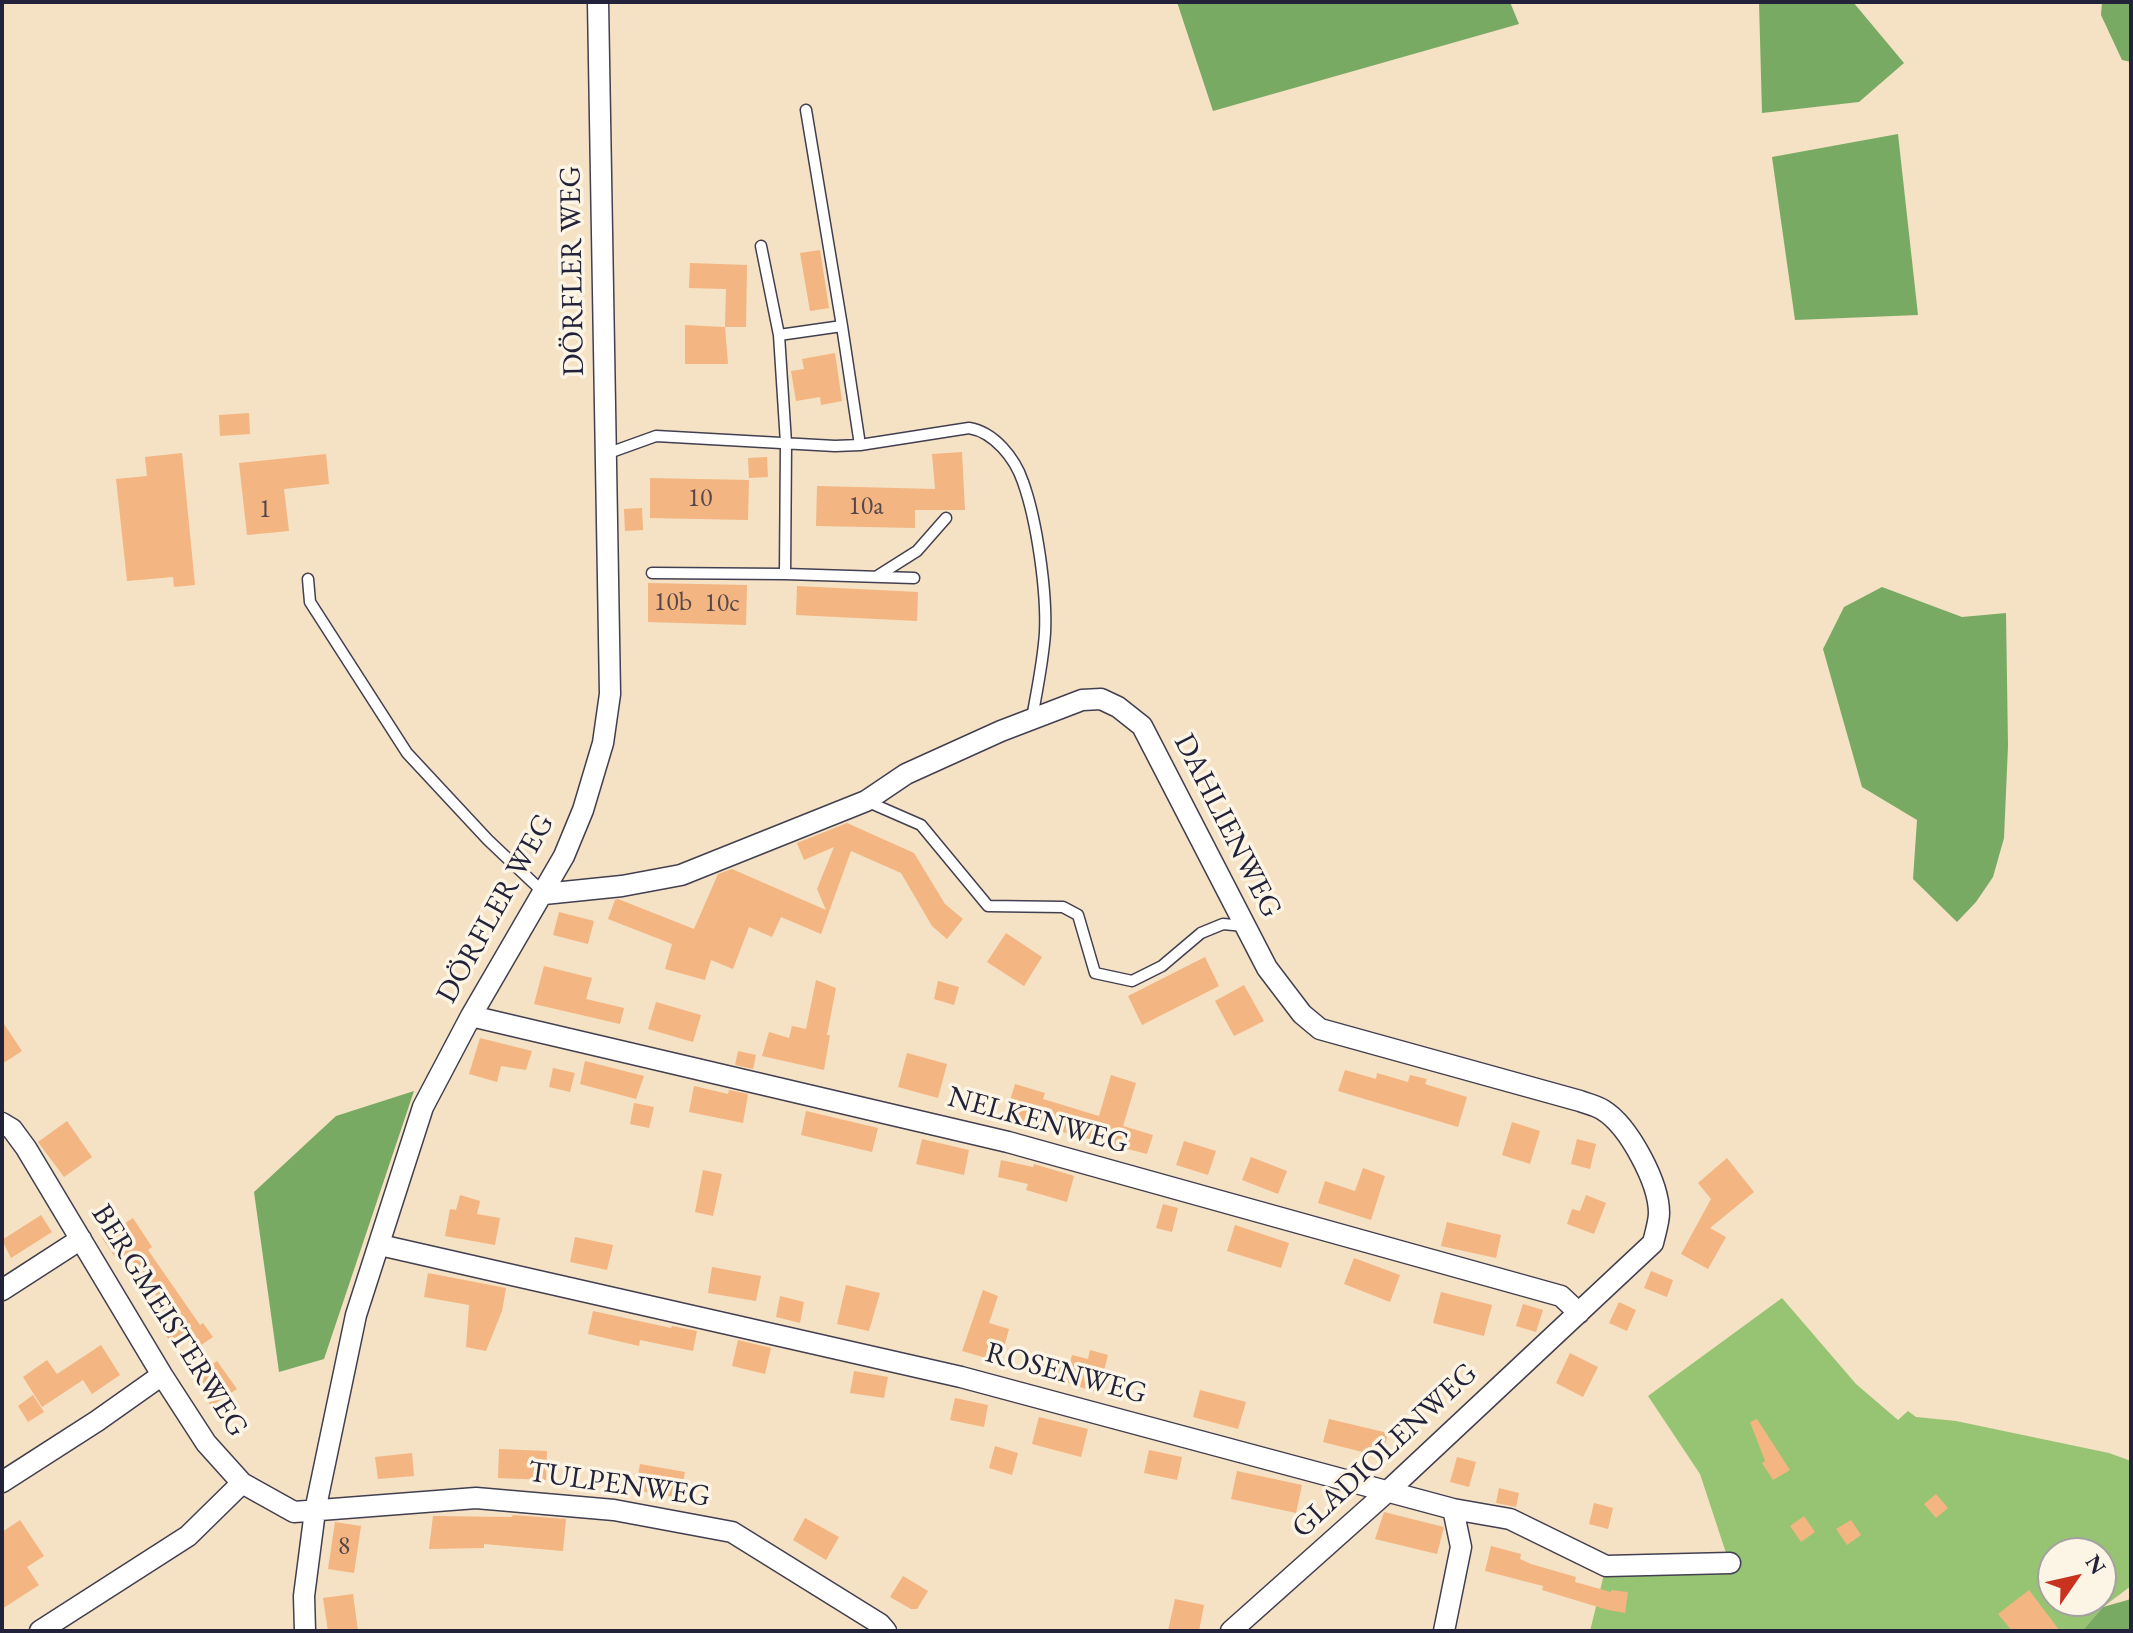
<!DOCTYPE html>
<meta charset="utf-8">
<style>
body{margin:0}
#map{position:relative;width:2133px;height:1633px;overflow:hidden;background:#f5e1c4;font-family:"EB Garamond",serif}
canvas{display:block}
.frame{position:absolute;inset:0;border:4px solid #22223b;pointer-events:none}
.north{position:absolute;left:2037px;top:1537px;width:80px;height:80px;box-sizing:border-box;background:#fcf5e5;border:2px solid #a5a1a1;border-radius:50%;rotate:56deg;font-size:22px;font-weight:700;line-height:32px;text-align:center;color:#22223b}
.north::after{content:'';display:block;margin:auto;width:28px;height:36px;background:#c8321e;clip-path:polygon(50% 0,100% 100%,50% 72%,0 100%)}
</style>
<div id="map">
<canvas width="2133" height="1633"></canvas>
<div class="frame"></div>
<div class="north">N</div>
</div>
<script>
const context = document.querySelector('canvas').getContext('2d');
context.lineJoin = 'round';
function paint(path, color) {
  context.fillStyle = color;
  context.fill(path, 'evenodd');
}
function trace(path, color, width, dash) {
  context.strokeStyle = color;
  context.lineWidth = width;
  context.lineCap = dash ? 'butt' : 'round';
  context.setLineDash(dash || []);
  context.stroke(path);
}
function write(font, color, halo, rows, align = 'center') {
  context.font = font + ' "EB Garamond",serif';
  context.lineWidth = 7;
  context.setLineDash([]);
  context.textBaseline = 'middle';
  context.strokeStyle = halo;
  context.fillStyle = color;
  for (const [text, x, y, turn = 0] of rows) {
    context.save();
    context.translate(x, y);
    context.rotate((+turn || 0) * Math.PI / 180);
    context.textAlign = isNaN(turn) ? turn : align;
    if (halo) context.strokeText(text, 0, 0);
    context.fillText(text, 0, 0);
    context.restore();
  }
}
const green = new Path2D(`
 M 1782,1298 L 1856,1384 L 1898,1420 L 1908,1411 L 1916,1417 L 1956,1421 L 2109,1453 L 2131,1461 L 2131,1586 L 2103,1607 L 2082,1631 L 1590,1631 L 1606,1566 L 1729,1562 L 1700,1474 L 1648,1396 ZM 2053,1553 L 2101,1553 L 2101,1601 L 2053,1601 Z`);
const forest = new Path2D(`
 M 1177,2 L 1510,2 L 1519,24 L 1213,111 Z
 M 1759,2 L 1853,2 L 1904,63 L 1859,102 L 1762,113 Z
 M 2102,2 L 2131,2 L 2131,62 L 2122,60 L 2101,15 Z
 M 1898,134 L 1918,315 L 1795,320 L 1772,157 Z
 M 1882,587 L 1962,617 L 2006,613 L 2008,746 L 2004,838 L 1993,877 L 1976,902 L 1957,922 L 1913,879 L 1917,820 L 1862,787 L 1823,649 L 1844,607 Z
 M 414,1091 L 324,1359 L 279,1372 L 254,1192 L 336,1116 Z
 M 2131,1599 L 2131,1631 L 2082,1631 L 2103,1607 Z`);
const building = new Path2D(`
 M 820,250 L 829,308 L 810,311 L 800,253 Z
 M 690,263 L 747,265 L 746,327 L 725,327 L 726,289 L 689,288 Z
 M 685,325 L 725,327 L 728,364 L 685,364 Z
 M 835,353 L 842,401 L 821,405 L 820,397 L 796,401 L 791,371 L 804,369 L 802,359 Z
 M 249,413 L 250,434 L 220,436 L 219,415 Z
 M 962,452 L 965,510 L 915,510 L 915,528 L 816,526 L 817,486 L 935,489 L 932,454 Z
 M 182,453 L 195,585 L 174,587 L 173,577 L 127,581 L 116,479 L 147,476 L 145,457 Z
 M 326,454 L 329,484 L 284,489 L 289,531 L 247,535 L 239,463 Z
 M 767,457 L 768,477 L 749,478 L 748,458 Z
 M 650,478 L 749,480 L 748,520 L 650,518 Z
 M 642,508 L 643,530 L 625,531 L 624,509 Z
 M 648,583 L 747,585 L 746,625 L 648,622 Z
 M 797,586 L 918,592 L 917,621 L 796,615 Z
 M 847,823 L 914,853 L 945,904 L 963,919 L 947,939 L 932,926 L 901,873 L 851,851 L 821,934 L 781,917 L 772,937 L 749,927 L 733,969 L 711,960 L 705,980 L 665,969 L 672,944 L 608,919 L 615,900 L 618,899 L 694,929 L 718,874 L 732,869 L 826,910 L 817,889 L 834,847 L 804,860 L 797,843 Z
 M 559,912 L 594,921 L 588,944 L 553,935 Z
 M 1006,933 L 1042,957 L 1024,986 L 987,962 Z
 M 1205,957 L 1219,986 L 1142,1025 L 1128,996 Z
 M 544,966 L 592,978 L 586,999 L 624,1008 L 620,1024 L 534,1004 Z
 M 816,980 L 836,988 L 827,1035 L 830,1035 L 824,1070 L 762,1056 L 769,1032 L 789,1038 L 792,1026 L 806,1029 Z
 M 938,981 L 959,987 L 954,1005 L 934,999 Z
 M 1244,985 L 1264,1021 L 1234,1036 L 1215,1001 Z
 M 656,1002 L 701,1015 L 693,1042 L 648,1029 Z
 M 2,1021 L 22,1051 L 2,1064 Z
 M 480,1038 L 532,1051 L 526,1070 L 501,1066 L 497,1082 L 469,1074 Z
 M 738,1051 L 756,1055 L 753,1069 L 735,1065 Z
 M 907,1053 L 947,1064 L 938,1098 L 898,1087 Z
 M 585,1061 L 644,1076 L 636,1099 L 580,1084 Z
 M 553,1068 L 575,1073 L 570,1092 L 549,1087 Z
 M 1345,1070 L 1376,1079 L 1377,1073 L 1408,1082 L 1410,1075 L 1427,1079 L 1425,1084 L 1467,1097 L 1458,1127 L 1338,1091 Z
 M 1111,1075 L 1136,1083 L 1123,1126 L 1153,1135 L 1147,1154 L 1005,1117 L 1015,1084 L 1045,1093 L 1043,1099 L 1099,1116 Z
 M 694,1086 L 728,1094 L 729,1090 L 748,1094 L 743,1123 L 689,1112 Z
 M 634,1103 L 654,1107 L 649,1128 L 630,1124 Z
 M 806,1111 L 878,1128 L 872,1152 L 801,1135 Z
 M 67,1121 L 92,1157 L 64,1177 L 38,1142 Z
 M 1512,1122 L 1540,1131 L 1530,1164 L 1502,1155 Z
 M 922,1139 L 969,1150 L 964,1175 L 916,1164 Z
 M 1577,1139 L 1596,1144 L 1590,1169 L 1571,1164 Z
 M 1184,1141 L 1216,1151 L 1208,1175 L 1176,1165 Z
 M 1251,1157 L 1287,1171 L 1278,1194 L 1242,1180 Z
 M 1727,1158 L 1754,1192 L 1710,1228 L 1726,1237 L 1708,1269 L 1681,1254 L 1711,1199 L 1698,1183 Z
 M 1001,1160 L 1033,1167 L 1034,1164 L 1074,1176 L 1067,1202 L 1026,1190 L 1028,1184 L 998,1177 Z
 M 1363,1168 L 1385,1176 L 1371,1220 L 1318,1203 L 1325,1181 L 1355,1191 Z
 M 703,1170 L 722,1174 L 713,1216 L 695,1212 Z
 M 460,1195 L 480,1201 L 477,1214 L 500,1218 L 495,1245 L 445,1236 L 450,1209 L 456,1210 Z
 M 1586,1195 L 1606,1203 L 1594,1234 L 1567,1224 L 1572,1209 L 1580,1211 Z
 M 1163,1204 L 1178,1208 L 1172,1232 L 1156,1228 Z
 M 41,1215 L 52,1232 L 11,1258 L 2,1240 Z
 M 133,1218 L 152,1247 L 148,1250 L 200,1325 L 203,1323 L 213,1337 L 194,1350 L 184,1335 L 171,1343 L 150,1310 L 161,1303 L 132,1260 L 127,1263 L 121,1254 L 115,1257 L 102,1238 Z
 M 1447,1222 L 1501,1235 L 1496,1258 L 1441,1246 Z
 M 1235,1225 L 1289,1243 L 1281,1268 L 1227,1251 Z
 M 575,1237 L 613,1245 L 607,1270 L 570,1262 Z
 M 1354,1258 L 1400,1275 L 1390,1302 L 1344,1284 Z
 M 712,1267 L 761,1276 L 756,1301 L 708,1293 Z
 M 1651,1271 L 1673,1280 L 1667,1297 L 1644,1288 Z
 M 428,1273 L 506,1288 L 502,1311 L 486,1351 L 466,1347 L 469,1305 L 424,1297 Z
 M 846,1285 L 880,1293 L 869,1331 L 837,1324 Z
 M 983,1290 L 998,1296 L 989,1323 L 1009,1329 L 1000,1362 L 962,1351 Z
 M 1441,1292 L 1492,1305 L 1484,1336 L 1433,1323 Z
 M 780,1296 L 804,1302 L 800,1323 L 776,1317 Z
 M 1619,1302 L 1636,1310 L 1627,1331 L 1609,1323 Z
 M 1523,1304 L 1543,1310 L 1536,1332 L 1516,1326 Z
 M 593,1311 L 671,1328 L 672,1326 L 697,1331 L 693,1351 L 640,1340 L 639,1346 L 588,1334 Z
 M 738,1340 L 771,1348 L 765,1374 L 732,1366 Z
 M 101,1345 L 120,1375 L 92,1394 L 83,1380 L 42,1407 L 23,1377 L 47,1360 L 57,1374 Z
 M 1090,1350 L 1108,1355 L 1098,1393 L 1039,1373 L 1044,1358 L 1069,1366 L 1072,1355 L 1088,1359 Z
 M 1570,1353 L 1598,1367 L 1583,1397 L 1556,1383 Z
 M 217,1361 L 237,1389 L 211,1406 L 192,1377 Z
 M 854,1371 L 888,1377 L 884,1398 L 850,1393 Z
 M 1200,1390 L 1246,1402 L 1238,1429 L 1193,1417 Z
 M 33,1395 L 44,1412 L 28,1422 L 18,1406 Z
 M 955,1398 L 988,1405 L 984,1427 L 950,1420 Z
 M 1039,1417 L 1088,1429 L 1081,1457 L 1032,1444 Z
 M 1329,1419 L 1388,1433 L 1382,1457 L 1323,1442 Z
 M 1757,1419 L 1790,1470 L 1773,1480 L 1762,1463 L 1765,1461 L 1750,1422 Z
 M 995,1446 L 1018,1453 L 1012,1475 L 989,1468 Z
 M 499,1449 L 547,1451 L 546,1480 L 498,1478 Z
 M 1149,1450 L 1182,1457 L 1177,1480 L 1144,1473 Z
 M 412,1453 L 414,1476 L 378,1479 L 375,1457 Z
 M 1457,1457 L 1476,1462 L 1469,1487 L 1450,1482 Z
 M 640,1464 L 685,1472 L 680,1498 L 635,1490 Z
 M 1237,1471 L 1302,1485 L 1296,1513 L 1231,1499 Z
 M 1499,1488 L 1519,1493 L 1516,1507 L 1496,1503 Z
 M 1936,1494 L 1948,1508 L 1936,1518 L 1924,1504 Z
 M 1594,1503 L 1613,1508 L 1608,1529 L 1589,1524 Z
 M 1384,1512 L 1444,1527 L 1437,1554 L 1375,1539 Z
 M 513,1515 L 566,1519 L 563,1551 L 484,1544 L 484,1548 L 429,1549 L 433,1516 L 512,1517 Z
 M 1804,1516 L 1815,1532 L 1801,1542 L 1790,1526 Z
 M 805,1518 L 839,1537 L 826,1560 L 793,1540 Z
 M 20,1520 L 44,1556 L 27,1567 L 39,1585 L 2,1609 L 2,1532 Z
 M 1851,1520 L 1861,1535 L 1847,1545 L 1836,1529 Z
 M 335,1522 L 361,1526 L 354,1573 L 328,1569 Z
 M 1491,1546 L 1521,1554 L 1520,1559 L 1531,1564 L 1576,1577 L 1575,1582 L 1611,1592 L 1611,1590 L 1628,1592 L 1625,1613 L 1608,1610 L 1542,1590 L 1543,1586 L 1485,1571 Z
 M 903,1576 L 928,1591 L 917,1609 L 911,1609 L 890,1597 Z
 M 2029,1590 L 2060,1631 L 2012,1631 L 1998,1614 Z
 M 353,1594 L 358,1631 L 328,1631 L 323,1598 Z
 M 1175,1599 L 1204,1605 L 1199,1631 L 1168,1631 Z`);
const service = new Path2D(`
 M 806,110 L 842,326
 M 761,246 L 779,335 L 786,443 L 785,574 L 914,578
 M 779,335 L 842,326 L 860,445
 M 606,454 L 656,436 L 835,446 L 860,445 L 969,428 C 994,432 1015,458 1023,482 C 1037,521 1047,592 1045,633 C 1043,662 1037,690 1032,718
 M 652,573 L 785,574
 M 879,575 L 917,551 L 946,518
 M 308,579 L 310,602 L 407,753 L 488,840 L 544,893
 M 866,801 L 921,825 L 988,906 L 1063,907 L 1078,915 L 1095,973 L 1132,981 L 1162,966 L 1201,933 L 1223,924 L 1244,926`);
const minor = new Path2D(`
 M 544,894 L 622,886 L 681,875 L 866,801 L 906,774 L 1001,731 L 1082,700 L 1101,699 L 1118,707 L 1142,726 L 1267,968 L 1302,1014 L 1320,1029 L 1580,1101 C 1588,1104 1597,1106 1603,1110 C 1629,1126 1659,1183 1659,1213 C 1659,1222 1655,1234 1653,1243 L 1388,1491 L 1231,1631
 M 471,1016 L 1008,1142 L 1561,1296 L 1579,1313
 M 2,1123 L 12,1129 L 26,1148 L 162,1375 L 206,1443 L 242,1483 L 294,1512 L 476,1498 L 614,1510 L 732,1532 L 880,1624 L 886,1631
 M 380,1245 L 961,1377 L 1453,1509 L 1510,1519 L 1606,1566 L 1730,1563
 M 2,1290 L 81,1239
 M 2,1482 L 97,1421 L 162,1375
 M 40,1631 L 188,1536 L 242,1483
 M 305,1631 L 304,1596 L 315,1511 L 356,1315 L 423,1107 L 471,1016 L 564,856 L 583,810 L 603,743 L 610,694 L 598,2
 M 1444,1631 L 1461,1547 L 1453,1509`);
const numberNames = [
 ["10",700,499],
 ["10a",866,507],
 ["1",265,510],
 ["10b",673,603],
 ["10c",722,604],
 ["8",344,1547]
];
const streetNames = [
 ["DÖRFLER WEG",573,271,-91],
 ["DAHLIENWEG",1227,826,63],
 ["DÖRFLER WEG",496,909,-61],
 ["NELKENWEG",1038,1121,15],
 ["BERGMEISTERWEG",169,1321,58],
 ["ROSENWEG",1066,1374,15],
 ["GLADIOLENWEG",1385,1451,-43],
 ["TULPENWEG",619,1485,8]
];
paint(green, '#97c472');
paint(forest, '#79aa64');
paint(building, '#f3b581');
trace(service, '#423f50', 13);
trace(minor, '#423f50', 23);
trace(service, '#fff', 10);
trace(minor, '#fff', 20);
write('26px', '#56474c', null, numberNames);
write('30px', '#22223b', '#fcf5e5', streetNames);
</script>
